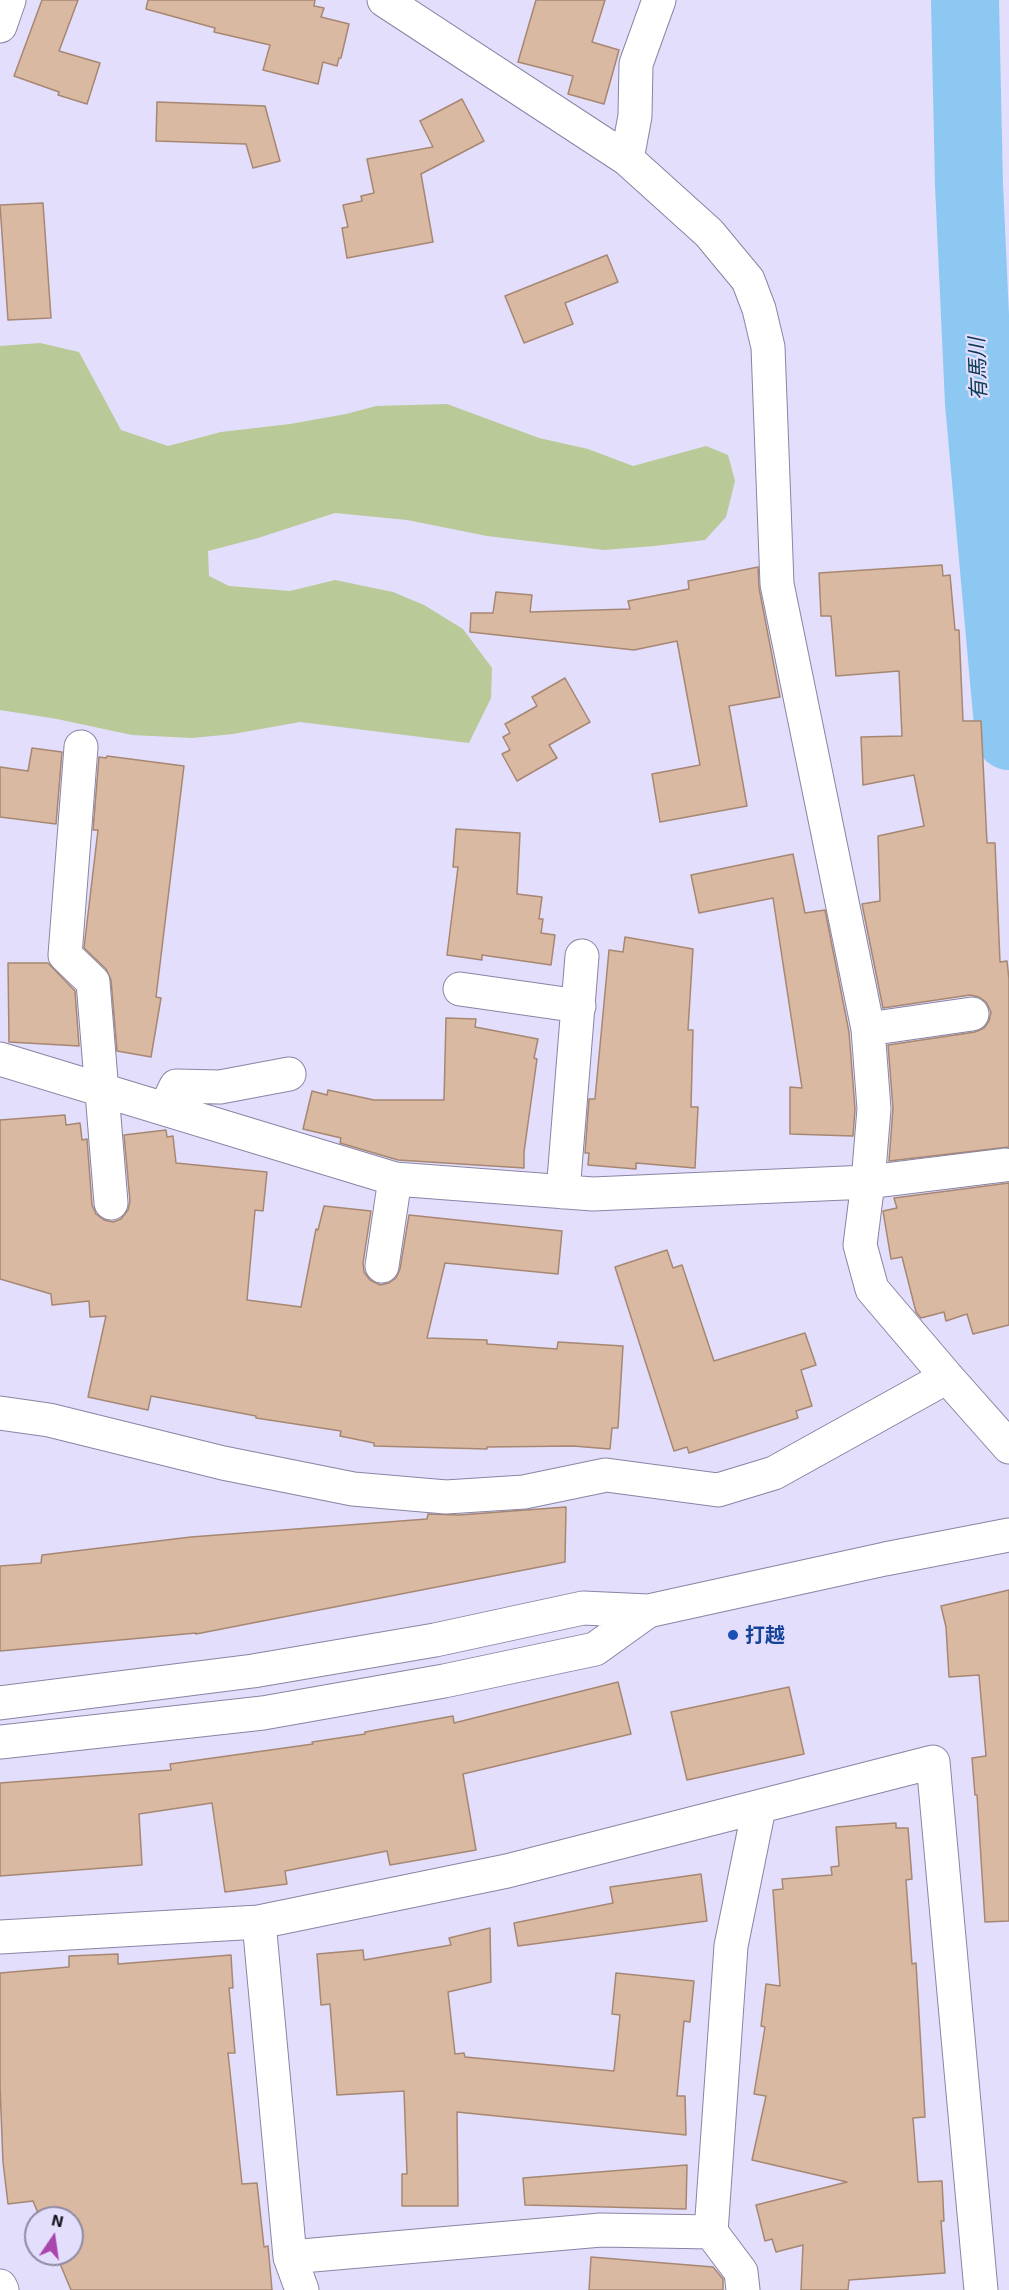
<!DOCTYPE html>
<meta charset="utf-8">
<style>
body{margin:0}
#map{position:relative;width:1009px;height:2290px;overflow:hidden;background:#e3defb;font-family:"Exo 2",sans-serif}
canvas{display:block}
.north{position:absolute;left:24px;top:2206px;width:60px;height:60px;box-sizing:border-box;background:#e3defb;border:2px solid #8f8aa1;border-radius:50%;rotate:13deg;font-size:16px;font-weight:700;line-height:24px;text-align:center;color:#100d19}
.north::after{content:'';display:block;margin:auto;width:21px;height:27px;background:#a846ad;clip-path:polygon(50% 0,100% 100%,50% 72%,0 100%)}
</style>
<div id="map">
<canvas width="1009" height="2290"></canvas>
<div class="north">N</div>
</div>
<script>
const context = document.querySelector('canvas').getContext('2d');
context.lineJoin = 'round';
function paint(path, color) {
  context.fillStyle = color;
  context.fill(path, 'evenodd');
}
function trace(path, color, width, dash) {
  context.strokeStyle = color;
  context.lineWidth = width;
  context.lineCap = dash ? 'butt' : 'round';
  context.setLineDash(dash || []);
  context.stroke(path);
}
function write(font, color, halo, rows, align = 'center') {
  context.font = font + ' "Exo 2","Noto Sans JP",sans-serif';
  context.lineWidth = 4.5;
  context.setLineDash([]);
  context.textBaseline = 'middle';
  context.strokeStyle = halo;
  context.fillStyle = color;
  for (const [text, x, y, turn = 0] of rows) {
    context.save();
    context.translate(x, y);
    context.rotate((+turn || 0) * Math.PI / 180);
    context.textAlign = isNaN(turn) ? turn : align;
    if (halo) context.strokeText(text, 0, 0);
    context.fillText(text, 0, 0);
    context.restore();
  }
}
const green = new Path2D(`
 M 40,343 L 79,352 L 121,430 L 168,446 L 221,432 L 290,424 L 346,414 L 376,406 L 447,404 L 539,438 L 588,449 L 633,466 L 706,446 L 728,455 L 735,481 L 726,517 L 705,540 L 654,546 L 604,550 L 487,536 L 407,520 L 335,513 L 258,538 L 208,551 L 209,576 L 229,586 L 290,591 L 335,580 L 393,592 L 424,605 L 463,629 L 492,668 L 491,698 L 469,743 L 300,722 L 233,734 L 192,738 L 132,735 L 57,719 L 0,710 L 0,346 Z`);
const river = new Path2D(`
 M 965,0 L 969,185 L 979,403 L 1009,736`);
const building = new Path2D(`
 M 42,0 L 78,0 L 59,51 L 100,63 L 87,104 L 58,95 L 59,92 L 14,76 Z
 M 148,0 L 315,0 L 314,6 L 324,8 L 321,17 L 349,24 L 341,58 L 339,58 L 337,66 L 323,62 L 318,84 L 263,70 L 270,45 L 214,32 L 215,28 L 146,9 Z
 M 536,0 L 605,0 L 592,42 L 619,50 L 604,104 L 568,94 L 573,76 L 518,62 Z
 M 462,99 L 484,141 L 421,174 L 433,242 L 347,258 L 342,228 L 348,227 L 343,205 L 362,201 L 361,196 L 374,193 L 367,159 L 433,147 L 420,121 Z
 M 157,102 L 265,106 L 280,161 L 253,168 L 246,144 L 156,141 Z
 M 43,203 L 51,318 L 8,320 L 0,205 Z
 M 607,255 L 618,282 L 565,303 L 573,324 L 524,343 L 505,296 Z
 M 942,565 L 943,576 L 950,575 L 955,630 L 959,630 L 963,721 L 981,721 L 987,843 L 995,843 L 1000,962 L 1007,961 L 1009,979 L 1009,1147 L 889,1161 L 893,1108 L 888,1045 L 975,1032 L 984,1028 L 989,1021 L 991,1012 L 986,1002 L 979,997 L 970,995 L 883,1008 L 862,904 L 880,901 L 878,836 L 924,826 L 914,775 L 863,785 L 861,737 L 902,736 L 899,671 L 836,676 L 831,616 L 821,616 L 819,573 Z
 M 758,567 L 759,588 L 780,697 L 729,706 L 747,806 L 660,822 L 652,774 L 700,765 L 677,641 L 634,650 L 470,632 L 471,613 L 493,613 L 496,592 L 532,595 L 530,612 L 630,609 L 628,601 L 689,589 L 688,581 Z
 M 565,678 L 590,722 L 549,745 L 557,758 L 517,781 L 502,754 L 510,750 L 503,737 L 510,733 L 505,724 L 537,706 L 532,697 Z
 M 32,748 L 62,752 L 56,824 L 0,817 L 0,767 L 28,771 Z
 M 107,756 L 184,766 L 156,997 L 161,998 L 151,1057 L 117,1051 L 111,980 L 106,969 L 84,948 L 98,830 L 93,830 L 99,757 L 106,758 Z
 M 456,829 L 520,833 L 517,894 L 542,897 L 539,919 L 543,919 L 541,933 L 555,935 L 551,965 L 482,955 L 482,960 L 447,955 L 458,867 L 453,867 Z
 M 793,854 L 805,913 L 825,910 L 849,1032 L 855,1109 L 853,1136 L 790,1134 L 790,1087 L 802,1088 L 773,898 L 699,913 L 691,875 Z
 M 625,937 L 693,949 L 688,1030 L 693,1030 L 691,1107 L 698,1107 L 695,1168 L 636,1163 L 636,1169 L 588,1165 L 589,1153 L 585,1153 L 589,1099 L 595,1099 L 609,950 L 623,952 Z
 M 8,963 L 48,963 L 75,991 L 79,1046 L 9,1042 Z
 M 446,1018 L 476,1019 L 475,1027 L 538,1039 L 534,1058 L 537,1059 L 524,1152 L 524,1168 L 398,1160 L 340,1143 L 341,1138 L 303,1129 L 312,1091 L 327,1095 L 328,1090 L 374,1100 L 444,1100 Z
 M 65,1115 L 66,1125 L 80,1123 L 82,1140 L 87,1139 L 92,1205 L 96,1214 L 104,1220 L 113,1222 L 121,1219 L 128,1210 L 130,1201 L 124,1135 L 166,1130 L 167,1137 L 173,1136 L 176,1163 L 267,1172 L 263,1211 L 255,1210 L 247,1300 L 301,1307 L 316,1229 L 318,1230 L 324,1206 L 371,1211 L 363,1263 L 364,1272 L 370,1280 L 380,1285 L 389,1283 L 396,1278 L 400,1269 L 409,1215 L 562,1231 L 558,1274 L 445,1263 L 427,1338 L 487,1340 L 487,1344 L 557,1349 L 558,1342 L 623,1346 L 618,1428 L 612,1428 L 610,1449 L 573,1446 L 487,1447 L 487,1449 L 374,1446 L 374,1443 L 340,1436 L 341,1431 L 256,1418 L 256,1416 L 151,1396 L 148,1410 L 88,1397 L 106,1316 L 90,1317 L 89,1301 L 52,1305 L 51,1294 L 0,1279 L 0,1120 Z
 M 1009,1183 L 1009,1325 L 973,1334 L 967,1314 L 946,1321 L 944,1312 L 921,1318 L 916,1312 L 902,1257 L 891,1259 L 883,1211 L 897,1208 L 894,1198 Z
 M 667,1250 L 673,1268 L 682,1265 L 714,1361 L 805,1333 L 816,1365 L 801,1370 L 812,1406 L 796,1411 L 798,1418 L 689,1453 L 687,1447 L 674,1451 L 615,1267 Z
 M 566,1507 L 565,1562 L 196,1634 L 196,1633 L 0,1651 L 0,1566 L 41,1563 L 42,1555 L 191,1537 L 427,1519 L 428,1514 L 459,1515 Z
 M 1009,1590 L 1009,1921 L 985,1922 L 977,1795 L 975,1795 L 972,1758 L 986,1756 L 979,1675 L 949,1677 L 946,1627 L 941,1606 Z
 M 618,1682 L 631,1734 L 463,1774 L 476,1850 L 390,1865 L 387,1851 L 285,1871 L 287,1884 L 225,1892 L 212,1803 L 139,1814 L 142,1865 L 0,1876 L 0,1783 L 171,1770 L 170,1764 L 313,1744 L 312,1742 L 365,1734 L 365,1732 L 453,1716 L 454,1723 Z
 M 789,1687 L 804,1754 L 687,1780 L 671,1712 Z
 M 896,1823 L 896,1828 L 908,1828 L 912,1879 L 906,1880 L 912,1964 L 916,1963 L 925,2117 L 913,2118 L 918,2182 L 942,2181 L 944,2221 L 941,2221 L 945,2273 L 849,2280 L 848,2290 L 801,2290 L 803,2245 L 776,2252 L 772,2239 L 765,2241 L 756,2205 L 847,2182 L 752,2160 L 766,2096 L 754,2094 L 765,2027 L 761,2026 L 766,1984 L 780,1986 L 773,1890 L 783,1889 L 782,1879 L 832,1875 L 831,1867 L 839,1866 L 836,1827 Z
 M 701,1874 L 707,1921 L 518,1946 L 514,1923 L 613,1903 L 610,1887 Z
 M 490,1928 L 491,1982 L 448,1992 L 455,2054 L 464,2053 L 465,2057 L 614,2071 L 620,2015 L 612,2014 L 616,1973 L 694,1981 L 690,2022 L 684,2021 L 677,2096 L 685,2096 L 686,2135 L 457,2112 L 458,2206 L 402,2206 L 402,2174 L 407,2174 L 404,2091 L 337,2095 L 330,2004 L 321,2005 L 317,1954 L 363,1950 L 364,1960 L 451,1945 L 449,1938 Z
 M 118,1954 L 118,1964 L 231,1955 L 233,1988 L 229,1988 L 235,2053 L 228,2053 L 242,2184 L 257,2183 L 264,2247 L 268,2246 L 272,2290 L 71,2290 L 56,2254 L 72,2254 L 72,2218 L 40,2218 L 33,2201 L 8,2204 L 3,2162 L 0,2086 L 0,1973 L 69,1967 L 69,1956 Z
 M 687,2165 L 686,2209 L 525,2205 L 523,2178 Z
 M 591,2257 L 713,2267 L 723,2279 L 723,2290 L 589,2290 Z`);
const minor = new Path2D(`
 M 384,0 L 627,159 L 709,233 L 748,280 L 759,309 L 768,347 L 777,584 L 868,1029 L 874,1109 L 868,1182 L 860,1245 L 872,1289 L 947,1377 L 1009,1447
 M 0,26 L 9,0
 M 627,159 L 635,116 L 636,64 L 659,0
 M 81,747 L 65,955 L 93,982 L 111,1203
 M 460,989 L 579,1006
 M 868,1029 L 972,1014
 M 0,1059 L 395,1179 L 593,1194 L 868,1182 L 1005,1165
 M 165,1109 L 176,1086 L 220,1087 L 289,1074
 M 563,1192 L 582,956
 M 382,1266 L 395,1179
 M 0,1413 L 49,1420 L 223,1463 L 353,1489 L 446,1497 L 524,1492 L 606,1475 L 718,1490 L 774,1473 L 947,1377
 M 0,1703 L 253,1671 L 435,1640 L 583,1608 L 648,1611 L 885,1559 L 1009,1535
 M 0,1742 L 263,1713 L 444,1681 L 595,1649 L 648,1611
 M 259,1922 L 290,2257 L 302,2290
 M 0,1937 L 259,1922 L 507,1871 L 933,1762 L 981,2290
 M 290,2257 L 601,2230 L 711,2232
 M 0,2286 L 2,2290
 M 743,2290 L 741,2272 L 711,2232 L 731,1946 L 759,1808`);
const markers = [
 [733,1635,6,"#1a4fb4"]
];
const transitNames = [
 ["打越",745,1635]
];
const waterNames = [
 ["有馬川",978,369,-92]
];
paint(green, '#b9c997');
trace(river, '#8dc8f2', 68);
paint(building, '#dab9a3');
trace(building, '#a68772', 1.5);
trace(minor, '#8a84a4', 35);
trace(minor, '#fff', 33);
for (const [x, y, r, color] of markers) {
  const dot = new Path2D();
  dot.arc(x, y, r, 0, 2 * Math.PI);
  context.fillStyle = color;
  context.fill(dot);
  trace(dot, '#e3defb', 2);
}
write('bold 20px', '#164399', '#e3defb', transitNames, 'left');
write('italic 21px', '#093955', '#e3defb', waterNames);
</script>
